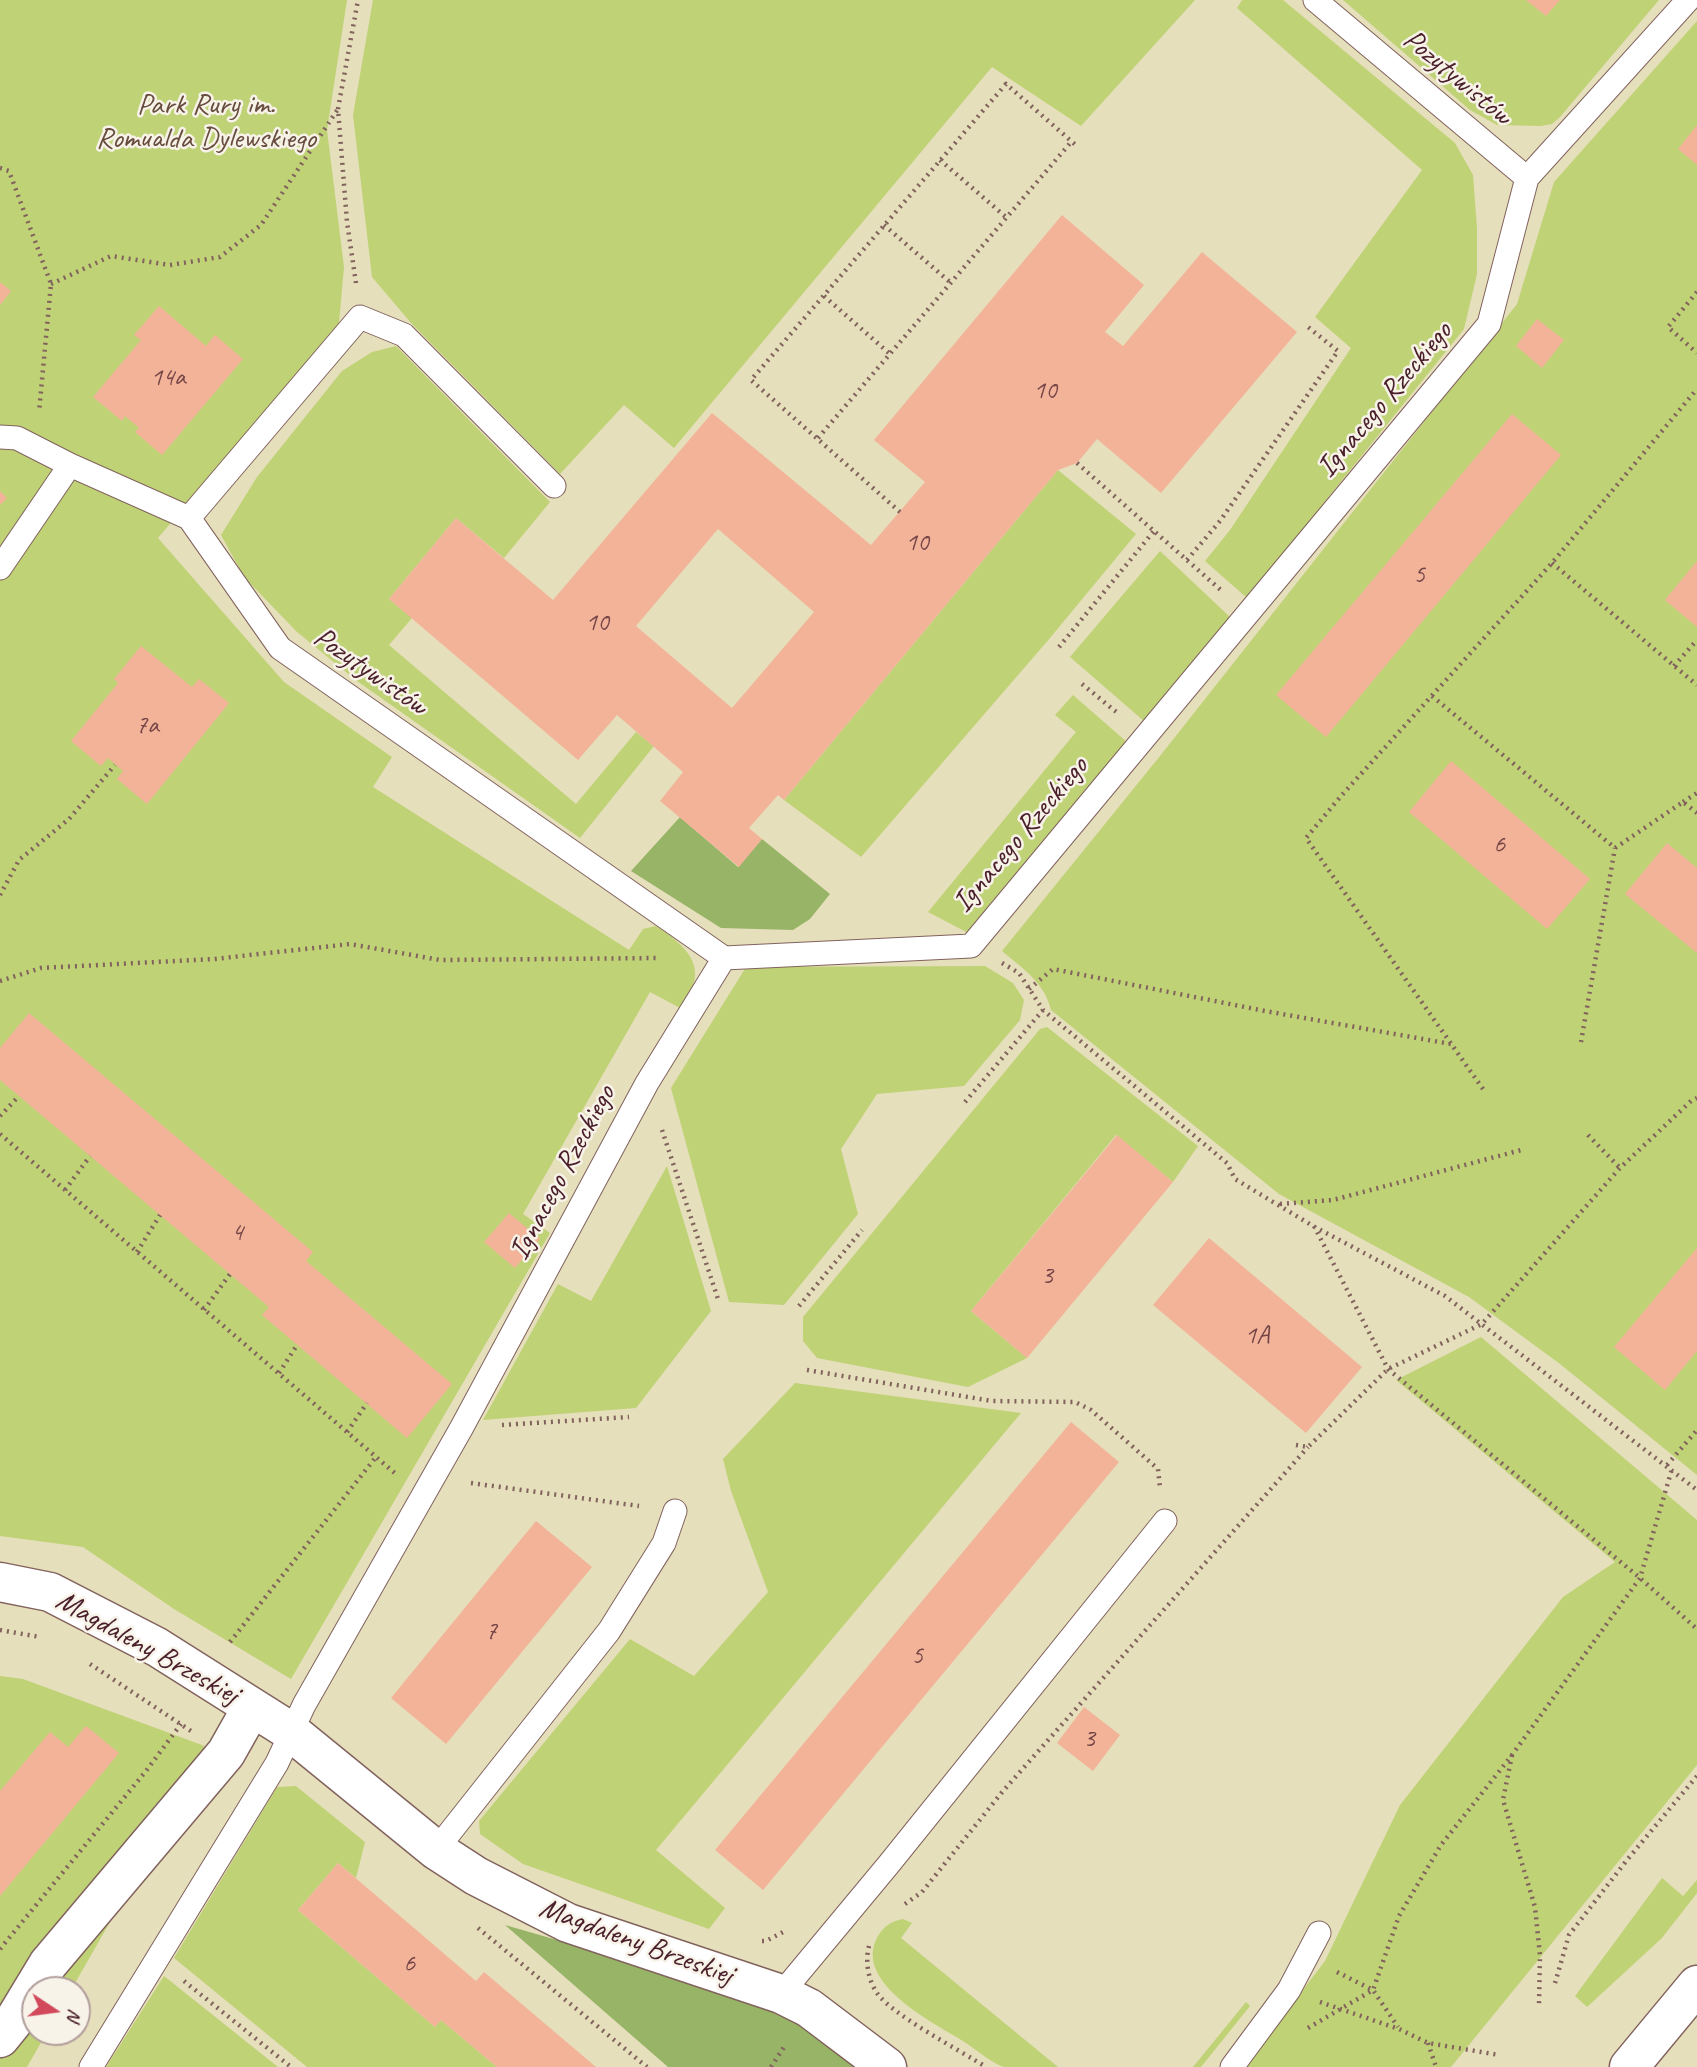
<!DOCTYPE html>
<meta charset="utf-8">
<style>
body{margin:0}
#map{position:relative;width:1697px;height:2067px;overflow:hidden;background:#e6dfbb;font-family:Caveat,sans-serif}
canvas{display:block}
.north{position:absolute;left:21px;top:1976px;width:70px;height:70px;box-sizing:border-box;background:#f7f3e8;border:2px solid #b29e9c;border-radius:50%;rotate:103deg;font-size:19px;font-weight:700;line-height:28px;text-align:center;color:#4a1f2b}
.north::after{content:'';display:block;margin:auto;width:24px;height:32px;background:#d1495b;clip-path:polygon(50% 0,100% 100%,50% 72%,0 100%)}
</style>
<div id="map">
<canvas width="1697" height="2067"></canvas>
<div class="north">N</div>
</div>
<script>
const context = document.querySelector('canvas').getContext('2d');
context.lineJoin = 'round';
function paint(path, color) {
  context.fillStyle = color;
  context.fill(path, 'evenodd');
}
function trace(path, color, width, dash) {
  context.strokeStyle = color;
  context.lineWidth = width;
  context.lineCap = dash ? 'butt' : 'round';
  context.setLineDash(dash || []);
  context.stroke(path);
}
function write(font, color, halo, rows, align = 'center') {
  context.font = font + ' Caveat,sans-serif';
  context.lineWidth = 5;
  context.setLineDash([]);
  context.textBaseline = 'middle';
  context.strokeStyle = halo;
  context.fillStyle = color;
  for (const [text, x, y, turn = 0] of rows) {
    context.save();
    context.translate(x, y);
    context.rotate((+turn || 0) * Math.PI / 180);
    context.textAlign = isNaN(turn) ? turn : align;
    if (halo) context.strokeText(text, 0, 0);
    context.fillText(text, 0, 0);
    context.restore();
  }
}
const green = new Path2D(`
 M 0,0 L 347,0 L 327,130 L 344,267 L 339,323 L 158,538 L 284,682 L 392,757 L 373,787 L 629,950 L 643,929 L 656,926 C 675,939 701,956 694,983 C 692,992 685,1001 680,1008 L 650,992 L 523,1214 L 550,1233 L 291,1679 L 174,1609 L 83,1547 L 0,1536 Z
 M 373,0 L 1195,0 L 1081,126 L 992,67 L 674,448 L 624,405 L 560,474 L 411,323 L 372,277 L 353,115 Z
 M 1242,0 L 1283,0 L 1455,143 L 1473,175 L 1477,228 L 1477,274 L 1464,329 L 1247,598 L 1205,561 L 1230,530 L 1351,348 L 1315,317 L 1422,170 L 1237,8 Z
 M 1343,0 L 1659,0 L 1560,117 L 1552,124 L 1541,126 L 1497,125 L 1470,110 Z
 M 1697,21 L 1697,1475 L 1560,1364 L 1469,1297 L 1279,1194 L 1051,1010 C 1045,983 1022,968 1002,951 L 1160,756 L 1517,304 L 1554,182 Z
 M 396,346 L 550,502 L 504,558 L 456,518 L 389,599 L 412,618 L 389,645 L 576,804 L 636,732 L 654,746 L 580,838 L 357,681 L 297,632 L 244,577 L 221,535 L 257,477 L 342,371 L 372,352 Z
 M 1058,470 L 1136,534 L 1050,638 L 861,857 L 784,800 Z
 M 1160,551 L 1231,618 L 1145,722 L 1070,657 Z
 M 1073,695 L 1128,743 L 972,935 L 928,912 L 1076,732 L 1055,715 Z
 M 985,966 L 1013,983 L 1024,1000 L 1020,1020 L 964,1086 L 877,1094 L 841,1149 L 858,1214 L 784,1305 L 729,1302 L 671,1088 L 746,967 Z
 M 1047,1027 L 1198,1146 L 1173,1182 L 1116,1135 L 971,1311 L 1027,1358 L 968,1387 L 817,1358 L 803,1341 L 803,1317 L 1040,1029 Z
 M 667,1166 L 711,1311 L 636,1408 L 483,1420 L 558,1284 L 591,1301 Z
 M 1481,1337 L 1697,1520 L 1697,1765 L 1451,2067 L 1244,2067 L 1325,1961 L 1400,1805 L 1563,1597 L 1615,1562 L 1396,1380 Z
 M 795,1383 L 1021,1413 L 656,1850 L 725,1908 L 709,1929 L 523,1864 L 480,1834 L 479,1821 L 630,1639 L 694,1676 L 768,1592 L 731,1491 L 723,1459 Z
 M 0,1676 L 23,1679 L 210,1748 L 71,1990 L 35,1990 L 35,2032 L 47,2032 L 27,2067 L 0,2067 Z
 M 296,1786 L 365,1842 L 356,1878 L 338,1863 L 298,1910 L 435,2027 L 441,2020 L 497,2067 L 307,2067 L 174,1958 L 277,1787 Z
 M 1662,1878 L 1683,1896 L 1697,1880 L 1697,1893 L 1662,1938 L 1587,2007 L 1575,1996 Z
 M 903,1919 L 912,1923 L 901,1938 L 1058,2067 C 1043,2067 1018,2067 1004,2067 C 993,2064 974,2048 963,2041 C 934,2023 851,1982 878,1936 C 884,1926 892,1921 903,1919 Z
 M 164,1976 L 278,2067 L 106,2067 Z
 M 1246,2002 L 1250,2006 L 1201,2067 L 1193,2067 Z`);
const forest = new Path2D(`
 M 680,817 L 738,867 L 762,839 L 830,894 L 810,919 L 793,930 L 721,928 L 631,871 Z
 M 505,1925 L 793,2008 L 866,2050 L 854,2067 L 668,2067 Z`);
const building = new Path2D(`
 M 1526,0 L 1560,0 L 1546,16 Z
 M 1697,125 L 1697,165 L 1678,149 Z
 M 1062,215 L 1144,285 L 1105,332 L 1123,346 L 1202,252 L 1297,332 L 1161,493 L 1097,439 L 1077,463 L 1058,470 L 784,800 L 778,795 L 749,828 L 762,839 L 739,867 L 660,801 L 683,772 L 617,715 L 578,760 L 389,599 L 456,518 L 553,600 L 712,413 L 871,545 L 925,482 L 874,440 ZM 718,529 L 814,612 L 732,708 L 636,626 Z
 M 0,282 L 11,291 L 0,305 Z
 M 159,306 L 206,346 L 215,335 L 243,359 L 162,455 L 135,432 L 139,428 L 125,416 L 122,421 L 93,397 L 141,340 L 134,335 Z
 M 1537,319 L 1564,340 L 1542,368 L 1516,346 Z
 M 1512,414 L 1561,455 L 1326,737 L 1276,695 Z
 M 0,491 L 7,498 L 0,505 Z
 M 1697,561 L 1697,627 L 1665,600 Z
 M 141,646 L 192,687 L 199,679 L 229,703 L 147,804 L 117,779 L 123,771 L 108,758 L 101,766 L 71,741 L 118,683 L 114,679 Z
 M 1451,761 L 1590,879 L 1547,929 L 1409,812 Z
 M 1667,843 L 1697,868 L 1697,953 L 1625,894 Z
 M 29,1013 L 313,1252 L 306,1261 L 452,1384 L 407,1438 L 262,1315 L 269,1307 L 0,1080 L 0,1048 Z
 M 1117,1135 L 1173,1182 L 1027,1358 L 971,1311 Z
 M 509,1213 L 540,1239 L 515,1268 L 484,1242 Z
 M 1209,1238 L 1362,1367 L 1306,1433 L 1153,1305 Z
 M 1697,1248 L 1697,1351 L 1665,1390 L 1614,1347 Z
 M 1071,1422 L 1119,1462 L 763,1890 L 715,1850 Z
 M 536,1521 L 592,1567 L 446,1744 L 391,1698 Z
 M 1084,1707 L 1120,1735 L 1093,1771 L 1057,1743 Z
 M 86,1726 L 119,1753 L 0,1896 L 0,1791 L 50,1732 L 68,1747 Z
 M 338,1863 L 476,1981 L 484,1972 L 596,2067 L 497,2067 L 441,2020 L 435,2027 L 298,1910 Z`);
const path = new Path2D(`
 M 940,160 L 1007,218
 M 0,168 L 9,171 L 51,284 L 39,412
 M 884,225 L 951,283
 M 356,283 L 347,222 L 338,109 L 358,0
 M 51,284 L 111,256 L 170,265 L 220,257 L 261,225 L 338,109
 M 1697,292 L 1668,327 L 1697,353
 M 824,296 L 890,354
 M 818,438 L 1072,141
 M 1077,463 L 1223,592
 M 900,512 L 751,380 L 1006,84 L 1078,147
 M 1187,560 L 1220,521 L 1338,351 L 1308,327
 M 1552,563 L 1697,685
 M 1059,647 L 1154,531
 M 1674,666 L 1697,640
 M 1082,684 L 1120,715
 M 1432,696 L 1615,848 L 1683,802 L 1697,813
 M 1683,802 L 1697,793
 M 0,895 L 19,860 L 69,819 L 115,765
 M 1002,963 L 1019,973 L 1043,1010 L 1227,1163 L 1235,1179 L 1313,1226 L 1445,1296 L 1697,1490
 M 0,981 L 41,968 L 214,959 L 350,944 L 440,960 L 660,958
 M 1029,989 L 1053,969 L 1265,1011 L 1451,1044
 M 1581,1042 L 1615,848
 M 1483,1089 L 1306,838 L 1341,796 L 1552,563 L 1697,389
 M 965,1102 L 1043,1010
 M 0,1116 L 19,1096
 M 662,1130 L 719,1302
 M 0,1134 L 397,1475
 M 1588,1135 L 1620,1168
 M 65,1190 L 90,1156
 M 1280,1204 L 1333,1200 L 1525,1149
 M 1314,1226 L 1388,1369 L 1640,1578 L 1697,1629
 M 137,1252 L 160,1215
 M 799,1306 L 862,1230
 M 204,1310 L 230,1274
 M 807,1370 L 992,1401 L 1075,1402 L 1091,1410 L 1158,1469 L 1160,1488
 M 279,1373 L 297,1345
 M 502,1425 L 629,1417
 M 347,1432 L 367,1403
 M 1296,1445 L 1308,1447 L 1388,1369 L 1482,1324 L 1620,1168 L 1691,1101 L 1697,1098
 M 1667,1465 L 1697,1430
 M 471,1483 L 639,1506
 M 0,1630 L 40,1637
 M 230,1642 L 376,1457
 M 90,1664 L 191,1731
 M 1512,1755 L 1503,1800 L 1535,1907 L 1540,1956 L 1539,2005
 M 905,1904 L 922,1892 L 1003,1791 L 1308,1447
 M 478,1928 L 647,2067
 M 762,1941 L 766,1941 L 785,1931
 M 869,1946 C 865,1961 868,1980 877,1993 C 892,2015 961,2051 986,2067
 M 0,1949 L 146,1771 L 181,1724
 M 1337,1972 L 1373,1990 L 1399,1916 L 1441,1845 L 1512,1755 L 1640,1578 L 1672,1469
 M 184,1981 L 291,2067
 M 1555,1983 L 1569,1935 L 1627,1860 L 1697,1776
 M 1320,2002 L 1399,2029 L 1428,2043 L 1499,2055
 M 1308,2028 L 1373,1990 L 1398,2027
 M 1428,2043 L 1436,2067
 M 771,2067 L 786,2044`);
const service = new Path2D(`
 M 1315,0 L 1527,178
 M 0,437 L 17,438 L 70,465 L 189,518 L 280,648 L 724,958
 M 189,518 L 360,317 L 404,335 L 554,486
 M 0,568 L 70,465
 M 436,1850 L 609,1631 L 664,1543 L 675,1511
 M 781,1994 L 889,1864 L 1165,1521
 M 91,2067 L 277,1763 L 304,1705 L 462,1427 L 647,1083 L 724,958 L 971,946 L 1489,324 L 1527,178 L 1688,0
 M 1232,2067 L 1289,1990 L 1319,1933`);
const minor = new Path2D(`
 M 0,1582 L 50,1592 L 157,1647 L 290,1731 L 436,1850 L 476,1876 L 568,1923 L 781,1994 L 809,2008 L 887,2067
 M 0,2038 L 13,2022 L 48,1964 L 226,1753 L 252,1707`);
const tertiary = new Path2D(`
 M 1629,2067 L 1697,1985`);
const numberNames = [
 ["14a",168,378],
 ["10",1045,391],
 ["10",917,543],
 ["5",1419,575],
 ["10",597,623],
 ["7a",147,726],
 ["6",1499,845],
 ["4",237,1233],
 ["3",1047,1276],
 ["1A",1257,1336],
 ["7",491,1632],
 ["5",917,1656],
 ["3",1089,1739],
 ["6",409,1964]
];
const streetNames = [
 ["Pozytywistów",1457,78,40],
 ["Ignacego Rzeckiego",1385,400,-50],
 ["Pozytywistów",370,672,35],
 ["Ignacego Rzeckiego",1021,835,-50],
 ["Ignacego Rzeckiego",563,1173,-62],
 ["Magdaleny Brzeskiej",147,1648,29],
 ["Magdaleny Brzeskiej",636,1942,20]
];
const parkNames = [
 ["Park Rury im.",206,105],
 ["Romualda Dylewskiego",206,139]
];
paint(green, '#bfd276');
paint(forest, '#97b467');
paint(building, '#f2b399');
trace(service, '#81625d', 25);
trace(minor, '#81625d', 41);
trace(tertiary, '#81625d', 41);
trace(path, '#81625d', 4.5, [2, 5]);
trace(service, '#fff', 23);
trace(minor, '#fff', 38);
trace(tertiary, '#fff', 38);
write('26px', '#744446', null, numberNames);
write('30px', '#4a1f2b', '#f7f3e8', streetNames);
write('30px', '#674c3e', '#f7f3e8', parkNames);
</script>
